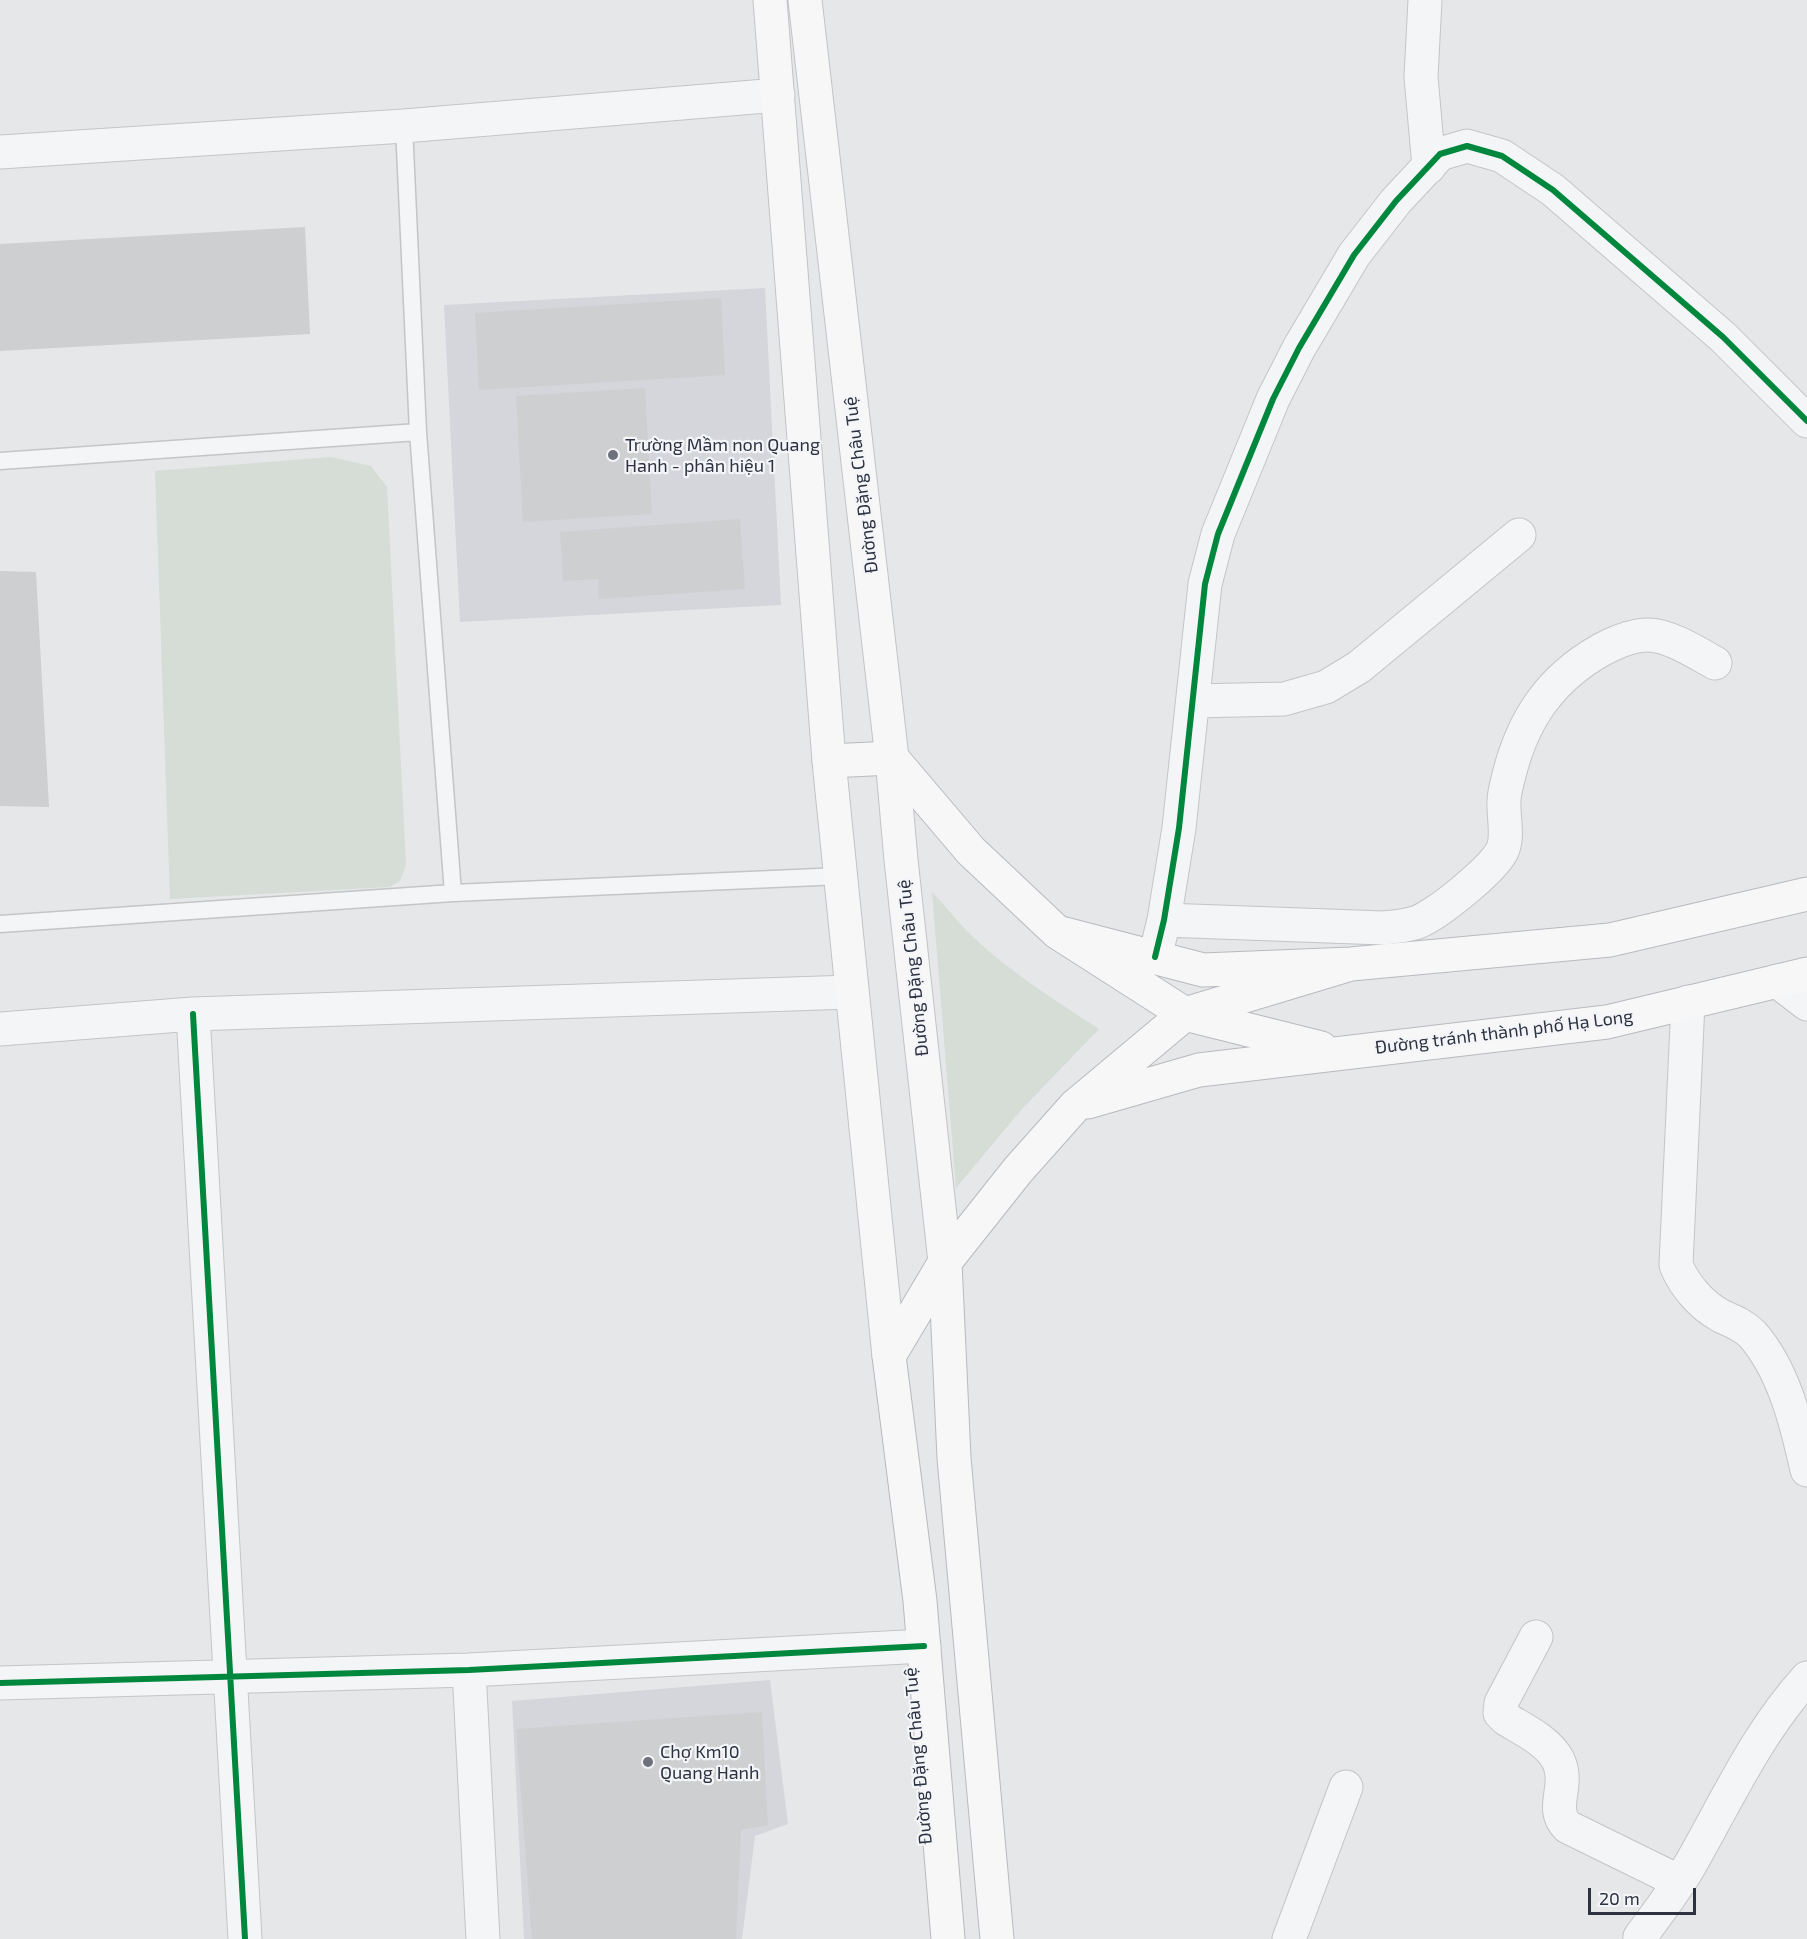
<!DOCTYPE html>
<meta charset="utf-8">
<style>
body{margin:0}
#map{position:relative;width:1807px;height:1939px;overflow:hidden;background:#e5e7e9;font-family:"Exo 2",sans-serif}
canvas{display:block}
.scale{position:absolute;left:1588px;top:1888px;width:108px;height:27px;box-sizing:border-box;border:3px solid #2d3241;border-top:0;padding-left:8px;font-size:18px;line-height:21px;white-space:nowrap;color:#2d3241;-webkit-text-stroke:4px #f4f5f8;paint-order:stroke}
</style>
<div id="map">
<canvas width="1807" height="1939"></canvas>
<div class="scale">20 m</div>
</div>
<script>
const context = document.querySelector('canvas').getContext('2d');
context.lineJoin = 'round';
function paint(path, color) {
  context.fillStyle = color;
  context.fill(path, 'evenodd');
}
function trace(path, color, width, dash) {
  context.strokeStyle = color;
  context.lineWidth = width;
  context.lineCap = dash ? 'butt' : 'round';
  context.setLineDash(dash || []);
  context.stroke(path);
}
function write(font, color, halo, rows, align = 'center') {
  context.font = font + ' "Exo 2",sans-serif';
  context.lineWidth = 4.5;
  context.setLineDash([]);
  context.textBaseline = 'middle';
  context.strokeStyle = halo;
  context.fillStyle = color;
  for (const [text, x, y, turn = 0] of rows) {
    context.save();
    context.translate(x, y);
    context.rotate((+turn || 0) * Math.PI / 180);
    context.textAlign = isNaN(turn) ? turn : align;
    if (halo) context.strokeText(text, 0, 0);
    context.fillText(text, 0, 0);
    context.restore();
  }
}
const built = new Path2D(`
 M 765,288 L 781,605 L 460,622 L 444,305 Z
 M 770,1680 L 788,1824 L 755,1836 L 742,1939 L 524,1939 L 512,1701 Z`);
const green = new Path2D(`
 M 331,457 L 371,466 L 387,487 L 406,865 L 400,881 L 389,887 L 170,899 L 155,471 Z
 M 932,892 C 944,904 954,918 966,930 C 1005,969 1053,999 1099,1029 L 1021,1110 L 956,1188 Z`);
const building = new Path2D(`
 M 305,227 L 310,334 L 0,351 L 0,244 Z
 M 721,298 L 725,375 L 479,390 L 475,313 Z
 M 645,388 L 652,514 L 523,522 L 516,396 Z
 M 740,519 L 745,589 L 599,599 L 598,579 L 563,581 L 560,532 Z
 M 0,571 L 36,572 L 49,807 L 0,806 Z
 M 762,1712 L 768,1825 L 741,1830 L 736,1939 L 532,1939 L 516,1729 Z`);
const service = new Path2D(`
 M 404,126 L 418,432 L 453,893
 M 0,461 L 418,432
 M 0,924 L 453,893 L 841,876`);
const minor = new Path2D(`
 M 1425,0 L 1421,77 L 1429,167
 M 0,152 L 404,126 L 778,95
 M 1193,701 L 1284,699 L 1326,687 L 1359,667 L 1519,535
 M 1164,920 L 1383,928 C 1393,927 1405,926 1415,923 C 1435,917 1492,870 1502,851 C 1509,837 1503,817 1504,801 C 1504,793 1507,783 1509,775 C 1523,719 1550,679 1601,650 C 1614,643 1633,635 1648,635 C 1669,635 1697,653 1715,663
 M 1155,957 L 1164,920 L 1179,828 L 1205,584 L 1218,534 L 1273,399 L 1299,348 L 1354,255 L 1396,201 L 1440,154 L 1467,146 L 1502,156 L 1553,190 L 1723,337 L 1807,421
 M 1777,981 L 1807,1004
 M 1688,1002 L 1676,1265 C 1684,1285 1701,1305 1721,1316 C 1732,1321 1743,1325 1752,1334 C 1784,1370 1797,1425 1807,1470
 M 193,1014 L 245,1939
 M 0,1029 L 193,1014 L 851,992
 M 1536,1637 L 1501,1703 L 1500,1713 L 1506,1719 C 1524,1730 1548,1741 1558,1760 C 1571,1786 1548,1808 1568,1827 L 1680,1882
 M 469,1670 L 483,1939
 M 0,1683 L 469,1670 L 924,1646
 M 1289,1939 L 1346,1787
 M 1641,1939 L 1640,1937 C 1657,1914 1675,1891 1690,1865 C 1726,1802 1757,1733 1807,1678`);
const primary = new Path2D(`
 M 770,0 L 829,761 L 889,1356
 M 805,0 L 892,758 L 901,860 L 945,1262`);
const trunk = new Path2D(`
 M 829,761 L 892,758 L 971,851 L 1057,932 L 1185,1014 L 1321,1048
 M 1057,932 L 1203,970 L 1351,964 L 1610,940 L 1807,894
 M 1088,1102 L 1199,1070 L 1607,1022 L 1807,974
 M 945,1262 L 954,1458 L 997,1939
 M 948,1939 L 920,1601 L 889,1356 L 945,1262 L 1018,1170 L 1075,1106 L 1185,1014 L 1351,964`);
const cycleway = new Path2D(`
 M 1155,957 L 1164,920 L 1179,828 L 1205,584 L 1218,534 L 1273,399 L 1299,348 L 1354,255 L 1396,201 L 1440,154 L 1467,146 L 1502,156 L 1553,190 L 1723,337 L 1807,421
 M 193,1014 L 245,1939
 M 0,1683 L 469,1670 L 924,1646`);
const markers = [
 [613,455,6,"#6d717c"],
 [648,1762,6,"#6d717c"]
];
const poiNames = [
 ["Trường Mầm non Quang",625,445],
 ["Hanh - phân hiệu 1",625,466],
 ["Chợ Km10",660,1752],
 ["Quang Hanh",660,1773]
];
const streetNames = [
 ["Đường Đặng Châu Tuệ",861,485,-97],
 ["Đường Đặng Châu Tuệ",913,968,-96],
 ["Đường tránh thành phố Hạ Long",1504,1032,-7],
 ["Đường Đặng Châu Tuệ",918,1756,-95]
];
paint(built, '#d4d6dc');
paint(green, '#d5ddd6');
paint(building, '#cecfd1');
trace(service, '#c3c5c7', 19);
trace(minor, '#c3c5c7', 35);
trace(primary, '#c2c3c6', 35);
trace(trunk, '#b8babe', 35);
trace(service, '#f4f5f6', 16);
trace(minor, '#f4f5f6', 33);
trace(primary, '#f7f7f8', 33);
trace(trunk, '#f7f7f8', 33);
trace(cycleway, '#00873e', 6);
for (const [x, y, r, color] of markers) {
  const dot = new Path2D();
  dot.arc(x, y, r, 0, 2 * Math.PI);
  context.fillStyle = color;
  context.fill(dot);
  trace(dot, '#f4f5f8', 2);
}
write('18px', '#2d3241', '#f4f5f8', poiNames, 'left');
write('18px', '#2d3241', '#f4f5f8', streetNames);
</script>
